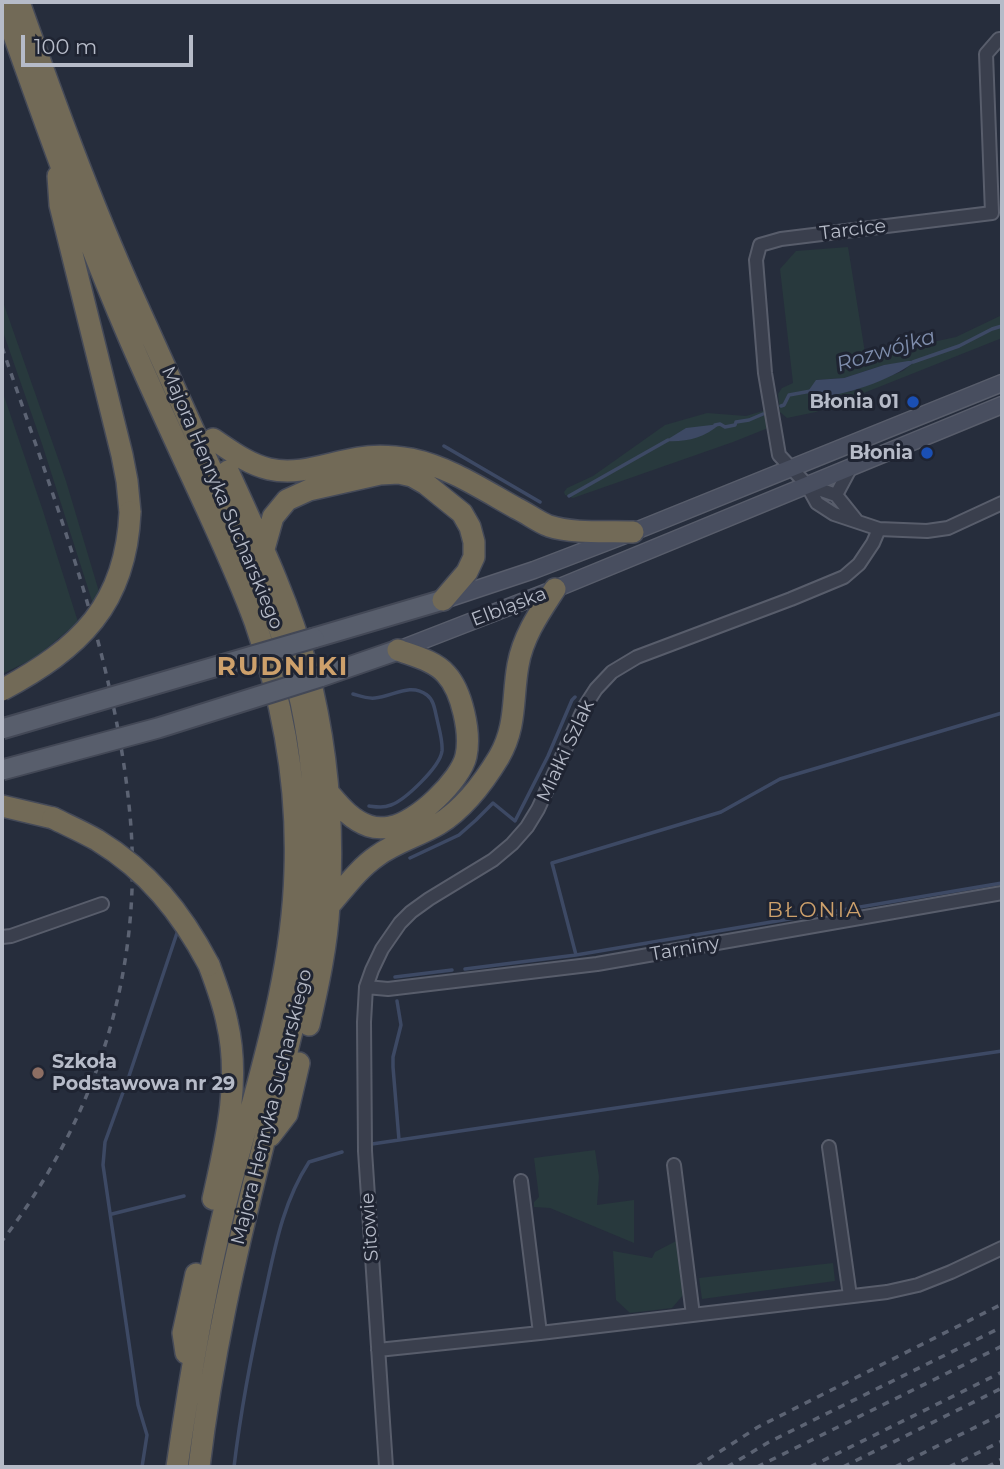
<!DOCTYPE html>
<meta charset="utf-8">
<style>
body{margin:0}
#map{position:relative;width:1004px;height:1469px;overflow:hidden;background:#262d3c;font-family:Montserrat,sans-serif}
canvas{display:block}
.frame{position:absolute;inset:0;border:4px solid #b6bbc8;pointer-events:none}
.scale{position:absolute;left:21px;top:35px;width:172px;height:32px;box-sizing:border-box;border:4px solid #b6bbc8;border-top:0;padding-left:9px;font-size:21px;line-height:24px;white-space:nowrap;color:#b6bbc8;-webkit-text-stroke:5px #1f2432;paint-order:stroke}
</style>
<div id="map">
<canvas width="1004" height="1469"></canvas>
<div class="frame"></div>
<div class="scale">100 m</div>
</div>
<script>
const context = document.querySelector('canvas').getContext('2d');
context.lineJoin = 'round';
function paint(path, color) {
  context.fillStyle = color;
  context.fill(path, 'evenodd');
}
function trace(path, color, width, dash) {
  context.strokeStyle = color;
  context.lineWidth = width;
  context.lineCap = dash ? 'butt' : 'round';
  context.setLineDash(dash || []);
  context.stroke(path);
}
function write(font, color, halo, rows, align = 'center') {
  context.font = font + ' Montserrat,sans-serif';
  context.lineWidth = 6;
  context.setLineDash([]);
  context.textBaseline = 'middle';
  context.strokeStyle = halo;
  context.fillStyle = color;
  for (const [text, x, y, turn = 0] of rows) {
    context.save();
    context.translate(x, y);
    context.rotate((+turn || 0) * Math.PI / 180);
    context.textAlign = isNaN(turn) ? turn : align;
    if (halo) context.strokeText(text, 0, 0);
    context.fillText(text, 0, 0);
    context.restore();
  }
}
const green = new Path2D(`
 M 848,247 L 866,359 L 891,351 L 956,337 L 1002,315 L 1002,338 L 816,412 L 787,418 L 780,412 L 778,394 L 782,388 L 793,383 L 780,269 L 796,251 ZM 914,362 L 903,371 L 849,392 L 816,380 L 844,378 L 884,365 Z
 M 2,299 L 66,481 L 100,595 L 93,604 L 42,444 L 2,329 Z
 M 2,390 L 43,511 L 78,622 L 35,658 L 2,674 Z
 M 766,410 L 768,428 L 733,442 L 573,498 L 565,495 L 564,492 L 567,488 L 593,476 L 665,425 L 707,413 L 746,416 Z
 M 595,1150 L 599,1177 L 597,1205 L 634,1200 L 634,1243 L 550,1208 L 534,1207 L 534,1202 L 539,1197 L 534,1158 Z
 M 678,1240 L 684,1294 L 672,1308 L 630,1313 L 616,1300 L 613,1251 L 652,1258 L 655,1252 Z
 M 833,1263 L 835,1281 L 702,1299 L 699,1278 Z`);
const water = new Path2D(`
 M 908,361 L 916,361 C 889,381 845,396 811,398 L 809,390 L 816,380 L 844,378 L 884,365 Z
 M 720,424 C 703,439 686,442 665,441 L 686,428 Z`);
const stream = new Path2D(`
 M 913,362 L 959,346 L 992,329 L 1002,326
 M 781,406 L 784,405 L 789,395 L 811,391
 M 715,425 L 720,424 L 725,427 L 735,425 L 736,422 L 749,420 L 763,414
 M 444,446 L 540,502
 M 569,496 L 668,440
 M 353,694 C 360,696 367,699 375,698 C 392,697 410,682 427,695 C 434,700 435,711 437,719 C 439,729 443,741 442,751 C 440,767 405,800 391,805 C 383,808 377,807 369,806
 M 410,858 L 459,835 L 476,820 L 493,803 L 515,821 L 548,756 L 572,700 L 575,697
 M 576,955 L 552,863 L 721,812 L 780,779 L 1002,713
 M 465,969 L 576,955 L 1002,883
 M 395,977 L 452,970
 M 397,1001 L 401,1025 L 393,1057 L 393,1067 L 399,1140
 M 372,1144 L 1002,1051
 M 112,1214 L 184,1196
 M 142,1467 L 147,1435 L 138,1405 L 103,1165 L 105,1142 L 129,1076 L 177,933
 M 234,1467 C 241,1408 252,1351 265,1293 C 275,1247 283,1202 309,1162 L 342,1152`);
const street = new Path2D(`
 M 1002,39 L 999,39 L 986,54 L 992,213 L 781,239 L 760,245 L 756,260 L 765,373 L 779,455 L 807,485 L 817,503 L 834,514 L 879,529 L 927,531 L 948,528 L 1002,503
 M 807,485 L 836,495 L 856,520
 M 836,495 L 851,467
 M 2,937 L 11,936 L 102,904
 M 366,987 L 388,989 L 597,964 L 1002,893
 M 829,1147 L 850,1296
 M 674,1165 L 693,1315
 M 521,1181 L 540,1333
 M 378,1350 L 540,1333 L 887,1292 L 918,1285 L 951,1272 L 1002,1248
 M 386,1467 L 365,1151 L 364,1022 L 366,987 L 372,970 L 382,949 L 400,923 L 411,912 L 429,899 L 493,860 L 512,844 L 527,827 L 538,809 L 585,706 L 596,689 L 612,672 L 637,657 L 791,599 L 844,577 L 859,564 L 873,543 L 879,529`);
const secondary = new Path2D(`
 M 444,600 L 534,570 L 633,532 L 1002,383
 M 398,650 L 555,589 L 1002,405`);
const primary = new Path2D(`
 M 314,638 L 443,600
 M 320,677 L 398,650`);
const highway = new Path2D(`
 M 2,2 C 41,111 79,220 124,326 C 151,390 181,453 210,516 C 226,551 242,586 255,622 C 283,702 298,787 295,871 C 292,983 255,1088 228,1195 C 205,1285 190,1376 177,1467
 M 19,2 C 54,101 90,200 133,296 C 164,364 194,432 225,500 C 255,565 285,631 301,702 C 313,759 317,820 315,878 C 312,972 284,1060 262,1150 C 235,1256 212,1358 199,1467
 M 58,176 L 60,205 L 122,455 L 127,481 L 130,512
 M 213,439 C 231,451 248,464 269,469 C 299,476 328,463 358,458 C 375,455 394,456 411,459 C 449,467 482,489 516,508 C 527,513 538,522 549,526 C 573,534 608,531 633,532
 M 228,471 C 257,535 288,599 307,668 C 327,744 334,826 329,905 C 327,945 318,986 309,1025
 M 264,549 L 273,517 L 287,500 L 309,490 L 380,474 L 399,473 L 412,476 L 426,484 L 462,513 L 470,527 L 474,542 L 474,557 L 467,572 L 443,600
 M 328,792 C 340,806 351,820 369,826 C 375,828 384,828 390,827 C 415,824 461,780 466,756 C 471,733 462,691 446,674 C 435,661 414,656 398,650
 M 2,806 L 53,818
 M 329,906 C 344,889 358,869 377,856 C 396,842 419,836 439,824 C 463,809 484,782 499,757 C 517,726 512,698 518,665 C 523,636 540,612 555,589
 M 209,965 C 216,984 223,1002 227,1022 C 241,1081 226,1141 213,1199
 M 270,1136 L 287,1114 L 299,1063
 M 186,1353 L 183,1333 L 196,1274`);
const rail = new Path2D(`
 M 2,347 C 54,500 115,653 130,815 C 144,971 96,1118 2,1241
 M 696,1467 L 758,1427 L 1002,1304
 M 727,1467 L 769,1442 L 1002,1327
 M 757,1467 L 1002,1346
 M 810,1467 L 1002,1372
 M 843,1467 L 1002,1388
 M 895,1467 L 1002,1414
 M 949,1467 L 1002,1441
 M 987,1467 L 1002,1459`);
const primaryBridge = new Path2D(`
 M 2,729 L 314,638
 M 2,770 L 158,728 L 320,677`);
const highwayBridge = new Path2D(`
 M 2,690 C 80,648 126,605 130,512
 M 53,818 C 67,825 83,832 97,840 C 148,871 181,912 209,965`);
const markers = [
 [913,402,7,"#1a4fb4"],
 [927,453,7,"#1a4fb4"],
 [38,1073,7,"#8d6e63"]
];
const streetNames = [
 ["Tarcice",853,230,-7],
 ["Majora Henryka Sucharskiego",222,498,67],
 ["Elbląska",509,607,-21],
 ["Miałki Szlak",566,751,-65],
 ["Tarniny",685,949,-10],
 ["Majora Henryka Sucharskiego",272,1107,-76],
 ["Sitowie",370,1227,-94]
];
const poiNames = [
 ["Błonia 01",899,402],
 ["Błonia",913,453],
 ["Szkoła",52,1062,"left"],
 ["Podstawowa nr 29",52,1084,"left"]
];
const waterNames = [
 ["Rozwójka",886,351,-17]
];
const neighbourhoodNames = [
 ["BŁONIA",815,911]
];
const districtNames = [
 ["RUDNIKI",283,667]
];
paint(green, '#28393d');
paint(water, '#3d4964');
trace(stream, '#3d4964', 3.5);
trace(street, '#585d6b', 16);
trace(secondary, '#585d6b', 19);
trace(primary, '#434856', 23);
trace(highway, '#454a58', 24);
trace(street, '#3a3f4d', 12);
trace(secondary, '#484e5f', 16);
trace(primary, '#585e6c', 19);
trace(highway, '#726a57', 21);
trace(rail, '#5c6373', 3.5, [7, 7]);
trace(primaryBridge, '#434856', 23, []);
trace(highwayBridge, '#454a58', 24, []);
trace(primaryBridge, '#585e6c', 19);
trace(highwayBridge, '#726a57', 21);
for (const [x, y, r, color] of markers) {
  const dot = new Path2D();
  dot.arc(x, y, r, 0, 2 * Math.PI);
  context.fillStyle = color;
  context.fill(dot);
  trace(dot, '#1f2432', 2.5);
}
write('19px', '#b6bbc8', '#1f2432', streetNames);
write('bold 19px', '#b6bbc8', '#1f2432', poiNames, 'right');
write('italic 21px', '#7f8ead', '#1f2432', waterNames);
context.letterSpacing = '2px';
write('21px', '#cda06b', '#1f2432', neighbourhoodNames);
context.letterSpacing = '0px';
context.letterSpacing = '2px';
write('bold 26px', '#cda06b', '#1f2432', districtNames);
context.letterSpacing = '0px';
</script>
